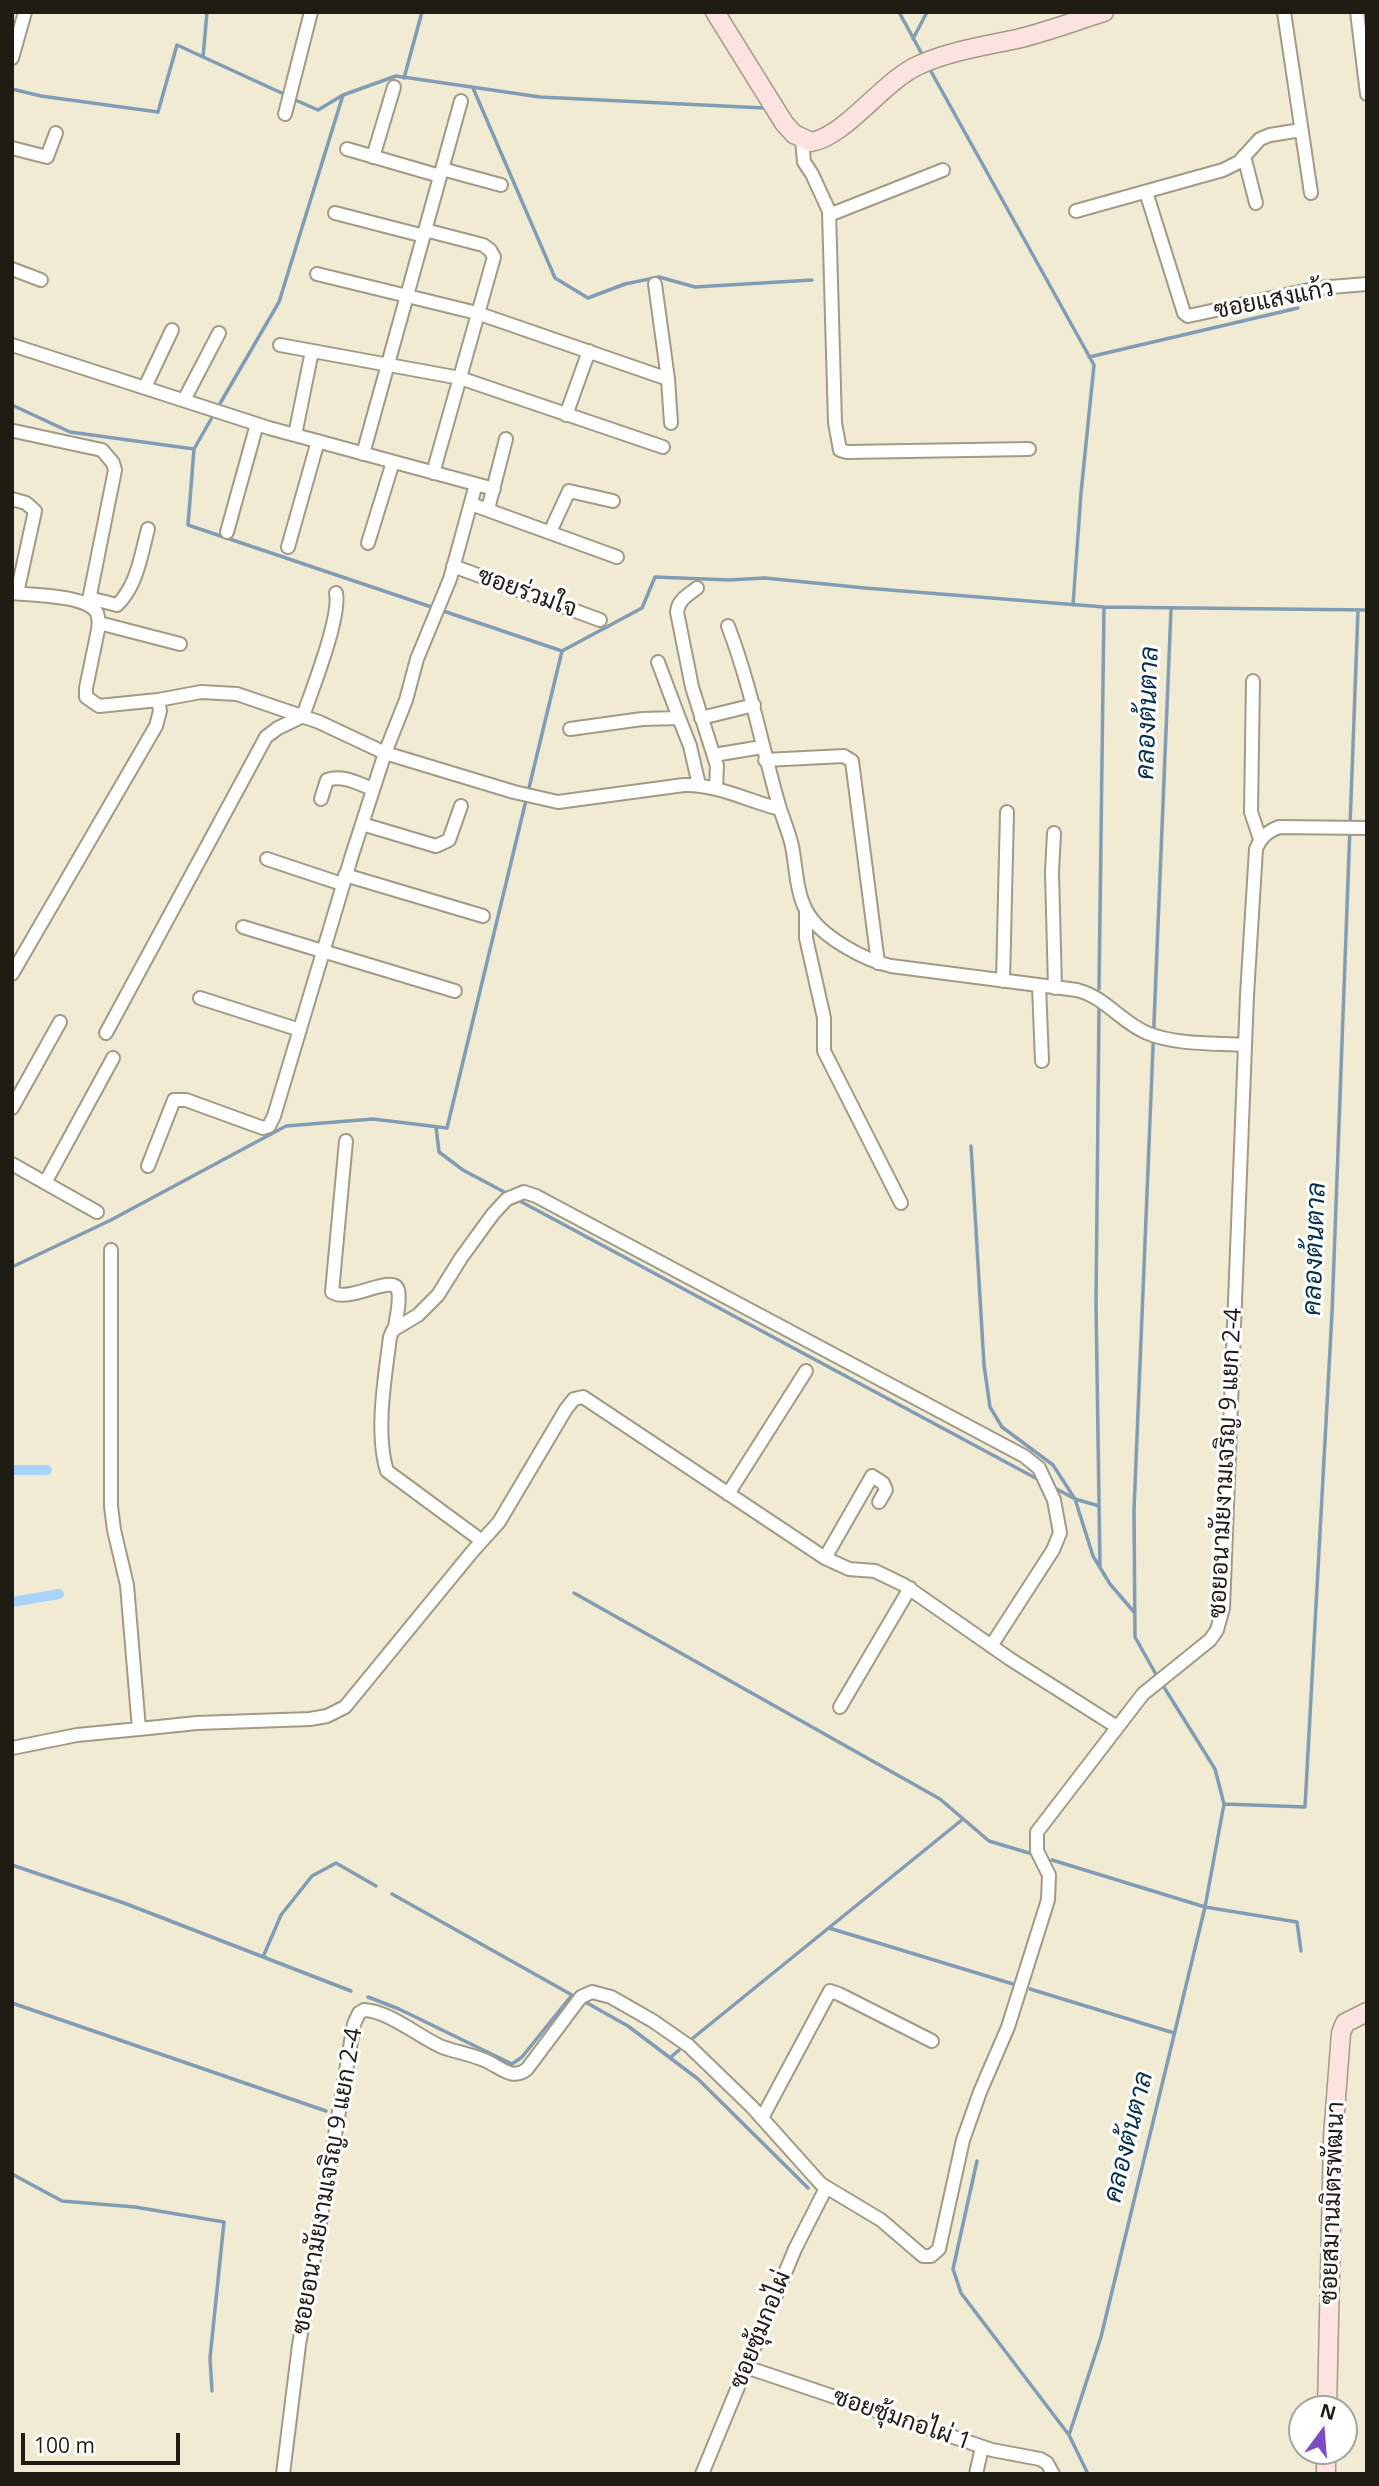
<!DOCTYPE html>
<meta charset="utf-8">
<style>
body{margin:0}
#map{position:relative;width:1379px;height:2486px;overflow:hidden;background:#f2ebd4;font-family:"Open Sans",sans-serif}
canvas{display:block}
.frame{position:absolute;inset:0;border:14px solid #1f1c14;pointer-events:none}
.north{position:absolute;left:1288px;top:2395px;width:70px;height:70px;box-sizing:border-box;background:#fff;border:2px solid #a5a4a1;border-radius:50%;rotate:16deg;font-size:19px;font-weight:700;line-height:28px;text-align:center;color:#1f1c14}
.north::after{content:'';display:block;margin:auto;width:24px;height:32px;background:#7e4cc4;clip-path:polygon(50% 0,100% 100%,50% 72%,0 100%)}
.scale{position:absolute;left:21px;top:2433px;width:159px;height:32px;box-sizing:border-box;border:4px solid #1f1c14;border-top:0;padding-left:9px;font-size:21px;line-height:24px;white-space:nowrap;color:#1f1c14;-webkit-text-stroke:5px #fff;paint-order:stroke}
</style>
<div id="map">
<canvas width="1379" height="2486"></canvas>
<div class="frame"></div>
<div class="north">N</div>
<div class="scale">100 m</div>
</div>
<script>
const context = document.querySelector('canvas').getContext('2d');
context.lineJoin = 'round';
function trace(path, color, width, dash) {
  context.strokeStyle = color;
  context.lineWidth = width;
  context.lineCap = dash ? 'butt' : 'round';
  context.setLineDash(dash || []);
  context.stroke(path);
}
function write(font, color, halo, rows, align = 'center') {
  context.font = font + ' "Open Sans",Sarabun,sans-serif';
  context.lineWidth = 6;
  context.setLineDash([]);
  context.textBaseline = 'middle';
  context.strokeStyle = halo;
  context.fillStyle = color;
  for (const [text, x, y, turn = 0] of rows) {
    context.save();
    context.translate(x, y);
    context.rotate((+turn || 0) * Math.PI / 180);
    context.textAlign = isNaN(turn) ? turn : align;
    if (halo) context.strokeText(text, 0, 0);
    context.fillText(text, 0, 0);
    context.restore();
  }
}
const stream = new Path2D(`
 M 899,12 L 923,56
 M 913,39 L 927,12
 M 203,57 L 207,12
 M 928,66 L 1094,365 L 1081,493 L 1073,605
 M 404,78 L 422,12
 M 473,88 L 555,278 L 588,298 L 625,284 L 659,277 L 695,287 L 812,280
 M 12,89 L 41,96 L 158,112 L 177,45 L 286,95
 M 343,95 L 396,76 L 540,97 L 764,108
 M 1089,357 L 1298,308
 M 12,405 L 70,432 L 194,449
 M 218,407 L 279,302 L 343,95 L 318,110 L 293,99
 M 214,414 L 194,449 L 188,525 L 562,651 L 642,608 L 655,577 L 729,580 L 765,578 L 865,588 L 1104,607 L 1367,610
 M 1099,989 L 1104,607
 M 1099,1009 L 1096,1303 L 1100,1568
 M 436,1127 L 439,1152 L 463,1170 L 508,1194
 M 971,1146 L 984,1365 L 990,1407 L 1002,1427 L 1053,1465 L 1075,1499 L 1093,1556 L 1110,1584 L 1134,1612
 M 518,1200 L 1041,1481
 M 12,1267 L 111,1220 L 286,1126 L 373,1119 L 447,1128 L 562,651
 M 1051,1486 L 1075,1499 L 1099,1506
 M 574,1593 L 940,1799 L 989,1841 L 1029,1853
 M 1158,1678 L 1135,1637 L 1134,1510 L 1171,609
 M 1162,1684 L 1215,1769 L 1224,1804
 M 1052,1860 L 1205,1907 L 1297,1922 L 1301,1951
 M 12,1865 L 124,1903 L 351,1991
 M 829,1928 L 1013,1984
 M 263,1957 L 281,1915 L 312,1876 L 336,1863 L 376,1886
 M 1030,1989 L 1174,2033
 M 368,1997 L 399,2009 L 512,2064 L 522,2057 L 572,1995 L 392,1894
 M 12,2003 L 326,2111
 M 587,2003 L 628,2026 L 698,2079 L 808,2188
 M 693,2038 L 963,1819
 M 670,2058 L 679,2050
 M 977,2161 L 953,2269 L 961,2293 L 1069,2435
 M 12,2174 L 62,2201 L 135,2207 L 224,2222 L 210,2358 L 212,2391
 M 1088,2474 L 1069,2435 L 1101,2337 L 1205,1907 L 1224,1804 L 1305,1807 L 1332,1313 L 1358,610`);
const canal = new Path2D(`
 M 12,1470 L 47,1470
 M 12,1602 L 59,1594`);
const street = new Path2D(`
 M 1284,12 L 1311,193
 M 1357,12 L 1367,94
 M 12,58 L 25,12
 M 285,114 L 311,12
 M 802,139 L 804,162 L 812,174 L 829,211 L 835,423 L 840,450 L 847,452 L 1029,449
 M 12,148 L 47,157 L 56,133
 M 347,149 L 440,176
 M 1244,156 L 1256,203
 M 373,157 L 394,87
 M 442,169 L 501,185
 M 1146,192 L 1184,313 L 1188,316 L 1318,288 L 1367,284
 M 1076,211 L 1223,170 L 1239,162 L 1260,139 L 1270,135 L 1301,130
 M 335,213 L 424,236
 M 829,215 L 943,170
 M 425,230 L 483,245 L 490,250 L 494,257 L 433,473
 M 12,269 L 41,280
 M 317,274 L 477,313 L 668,379
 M 655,284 L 668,379 L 671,423
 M 12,345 L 269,428 L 494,489
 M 280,345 L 460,378 L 663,447
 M 145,387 L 172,330
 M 184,400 L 219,333
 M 566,415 L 589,351
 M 14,431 L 102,450 L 113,463 L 115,470 L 88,605
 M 295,435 L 312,351
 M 363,454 L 461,101
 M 12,499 L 26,503 L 35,511 L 17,593
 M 471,504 L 617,557
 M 488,509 L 506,439
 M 227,532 L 257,424
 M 550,532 L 569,491 L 613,501
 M 368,543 L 393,462
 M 288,547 L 318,441
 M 453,566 L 600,620
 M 697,588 C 688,595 678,600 677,612 L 692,687 L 717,766 L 716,788
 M 12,593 C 32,595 87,595 97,613 C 99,619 99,624 98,630 L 86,688 L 86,697 L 99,706 L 158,700 L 201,692 L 237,694 L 319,722 L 385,753 L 514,792 L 558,802 L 684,785 C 717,784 748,801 780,809 C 784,821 789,833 792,846 C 796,866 796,891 806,910 C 819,936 864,960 891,966 L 1077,990 C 1105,997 1121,1022 1147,1033 C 1176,1045 1214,1043 1245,1045
 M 89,598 L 117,605 C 137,586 141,555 148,529
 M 99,623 L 180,644
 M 728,626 C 751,686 762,748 780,809
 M 658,662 L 679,718
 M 1253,681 L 1251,812 L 1260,839
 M 701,718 L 754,705
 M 570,729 L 642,719 L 679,718 L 690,746 L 699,785
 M 714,755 L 762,747
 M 765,760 L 844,756 L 852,761 L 878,963
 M 321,799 L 327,780 C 342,774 359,784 373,789
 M 362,824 L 436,846 L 449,840 L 461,806
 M 1054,833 L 1052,872 L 1055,988
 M 267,859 L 342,884
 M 345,875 L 483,916
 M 806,912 L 806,938 L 824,1018 L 824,1051 L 901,1203
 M 243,927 L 455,991
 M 12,974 L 156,726 L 160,711 L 158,700
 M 1003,981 L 1007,812
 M 1039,986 L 1042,1061
 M 200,998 L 300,1030
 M 106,1033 L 266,737 L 278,728 L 303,716 C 312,690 341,617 336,593
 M 12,1108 L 60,1022
 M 346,1141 L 332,1292 C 349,1304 393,1273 398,1290 C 401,1301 396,1317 395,1328
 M 12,1164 L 97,1212
 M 148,1166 L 174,1100 L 186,1100 L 263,1128 L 269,1126 L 274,1116 L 352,855 L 385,753 L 406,700 L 417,659 L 450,579 L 476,484
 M 45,1183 L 113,1058
 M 111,1250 L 111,1506 L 114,1530 L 127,1585 L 139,1729
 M 728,1494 L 806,1371
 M 482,1541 L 387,1471 C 375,1432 385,1378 390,1337 L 393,1330 L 418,1315 L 438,1295 L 461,1258 L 493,1214 L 507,1199 L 524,1192 L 536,1196 L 1024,1456 L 1039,1468 L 1054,1500 L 1060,1533 L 1053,1550 L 991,1646
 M 825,1558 L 872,1476 L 883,1483 L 886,1490 L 879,1502
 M 840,1707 L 910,1588
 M 12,1748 L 77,1735 L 139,1729 L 197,1723 L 310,1719 L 327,1716 L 345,1707 L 472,1552 L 499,1522 L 566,1409 L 574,1399 L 583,1397 L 825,1558 L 849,1569 L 875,1571 L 904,1585 L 1010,1659 L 1117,1727
 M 762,2118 L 830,1991 L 839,1994 L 932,2041
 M 746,2367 L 992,2450 L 1040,2459 L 1047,2463 L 1053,2474
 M 283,2474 L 299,2345 L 354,2024 L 359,2013 L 364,2010 C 389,2011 419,2037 442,2047 C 456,2052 470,2054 484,2060 C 498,2065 512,2082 527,2069 L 581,1997 L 592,1992 L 611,1997 L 653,2021 L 689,2046 L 752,2107 L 821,2184 L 881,2220 L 923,2256 L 931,2256 L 939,2249 L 963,2140 L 980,2092 L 1008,2027 L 1048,1900 L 1049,1875 L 1037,1851 L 1037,1832 L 1143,1694 L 1210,1640 L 1217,1630 L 1223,1608 L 1247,995 L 1256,849 C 1261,837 1267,832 1279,827 L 1367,828
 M 702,2474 L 795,2249 L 826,2188
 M 976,2474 L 982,2447`);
const secondary = new Path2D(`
 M 715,12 L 784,123 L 794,134 L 811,142 C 846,136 883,81 919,65 C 950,51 984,46 1017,39 C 1046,32 1075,21 1104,12
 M 1327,2409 L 1333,2137 L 1341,2033 L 1345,2023 L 1367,2012
 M 1326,2474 L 1326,2451`);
const streetNames = [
 ["ซอยแสงแก้ว",1274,300,-11],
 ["ซอยร่วมใจ",527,593,20],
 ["ซอยอนามัยงามเจริญ 9 แยก 2-4",1226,1463,-87],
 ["ซอยอนามัยงามเจริญ 9 แยก 2-4",328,2181,-80],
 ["ซอยสมานมิตรพัฒนา",1333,2203,-88],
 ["ซอยซุ้มกอไผ่",761,2330,-68],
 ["ซอยซุ้มกอไผ่ 1",902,2420,19]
];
const waterNames = [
 ["คลองต้นตาล",1148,713,-88],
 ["คลองต้นตาล",1315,1249,-88],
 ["คลองต้นตาล",1129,2137,-76]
];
trace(stream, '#809db5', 3.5);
trace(canal, '#a9d4fa', 10);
trace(street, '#a19a85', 16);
trace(secondary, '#a19a85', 21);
trace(street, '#fff', 12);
trace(secondary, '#fde3e0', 18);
write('24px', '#1f1c14', '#fff', streetNames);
write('italic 26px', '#042f4d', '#fff', waterNames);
</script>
